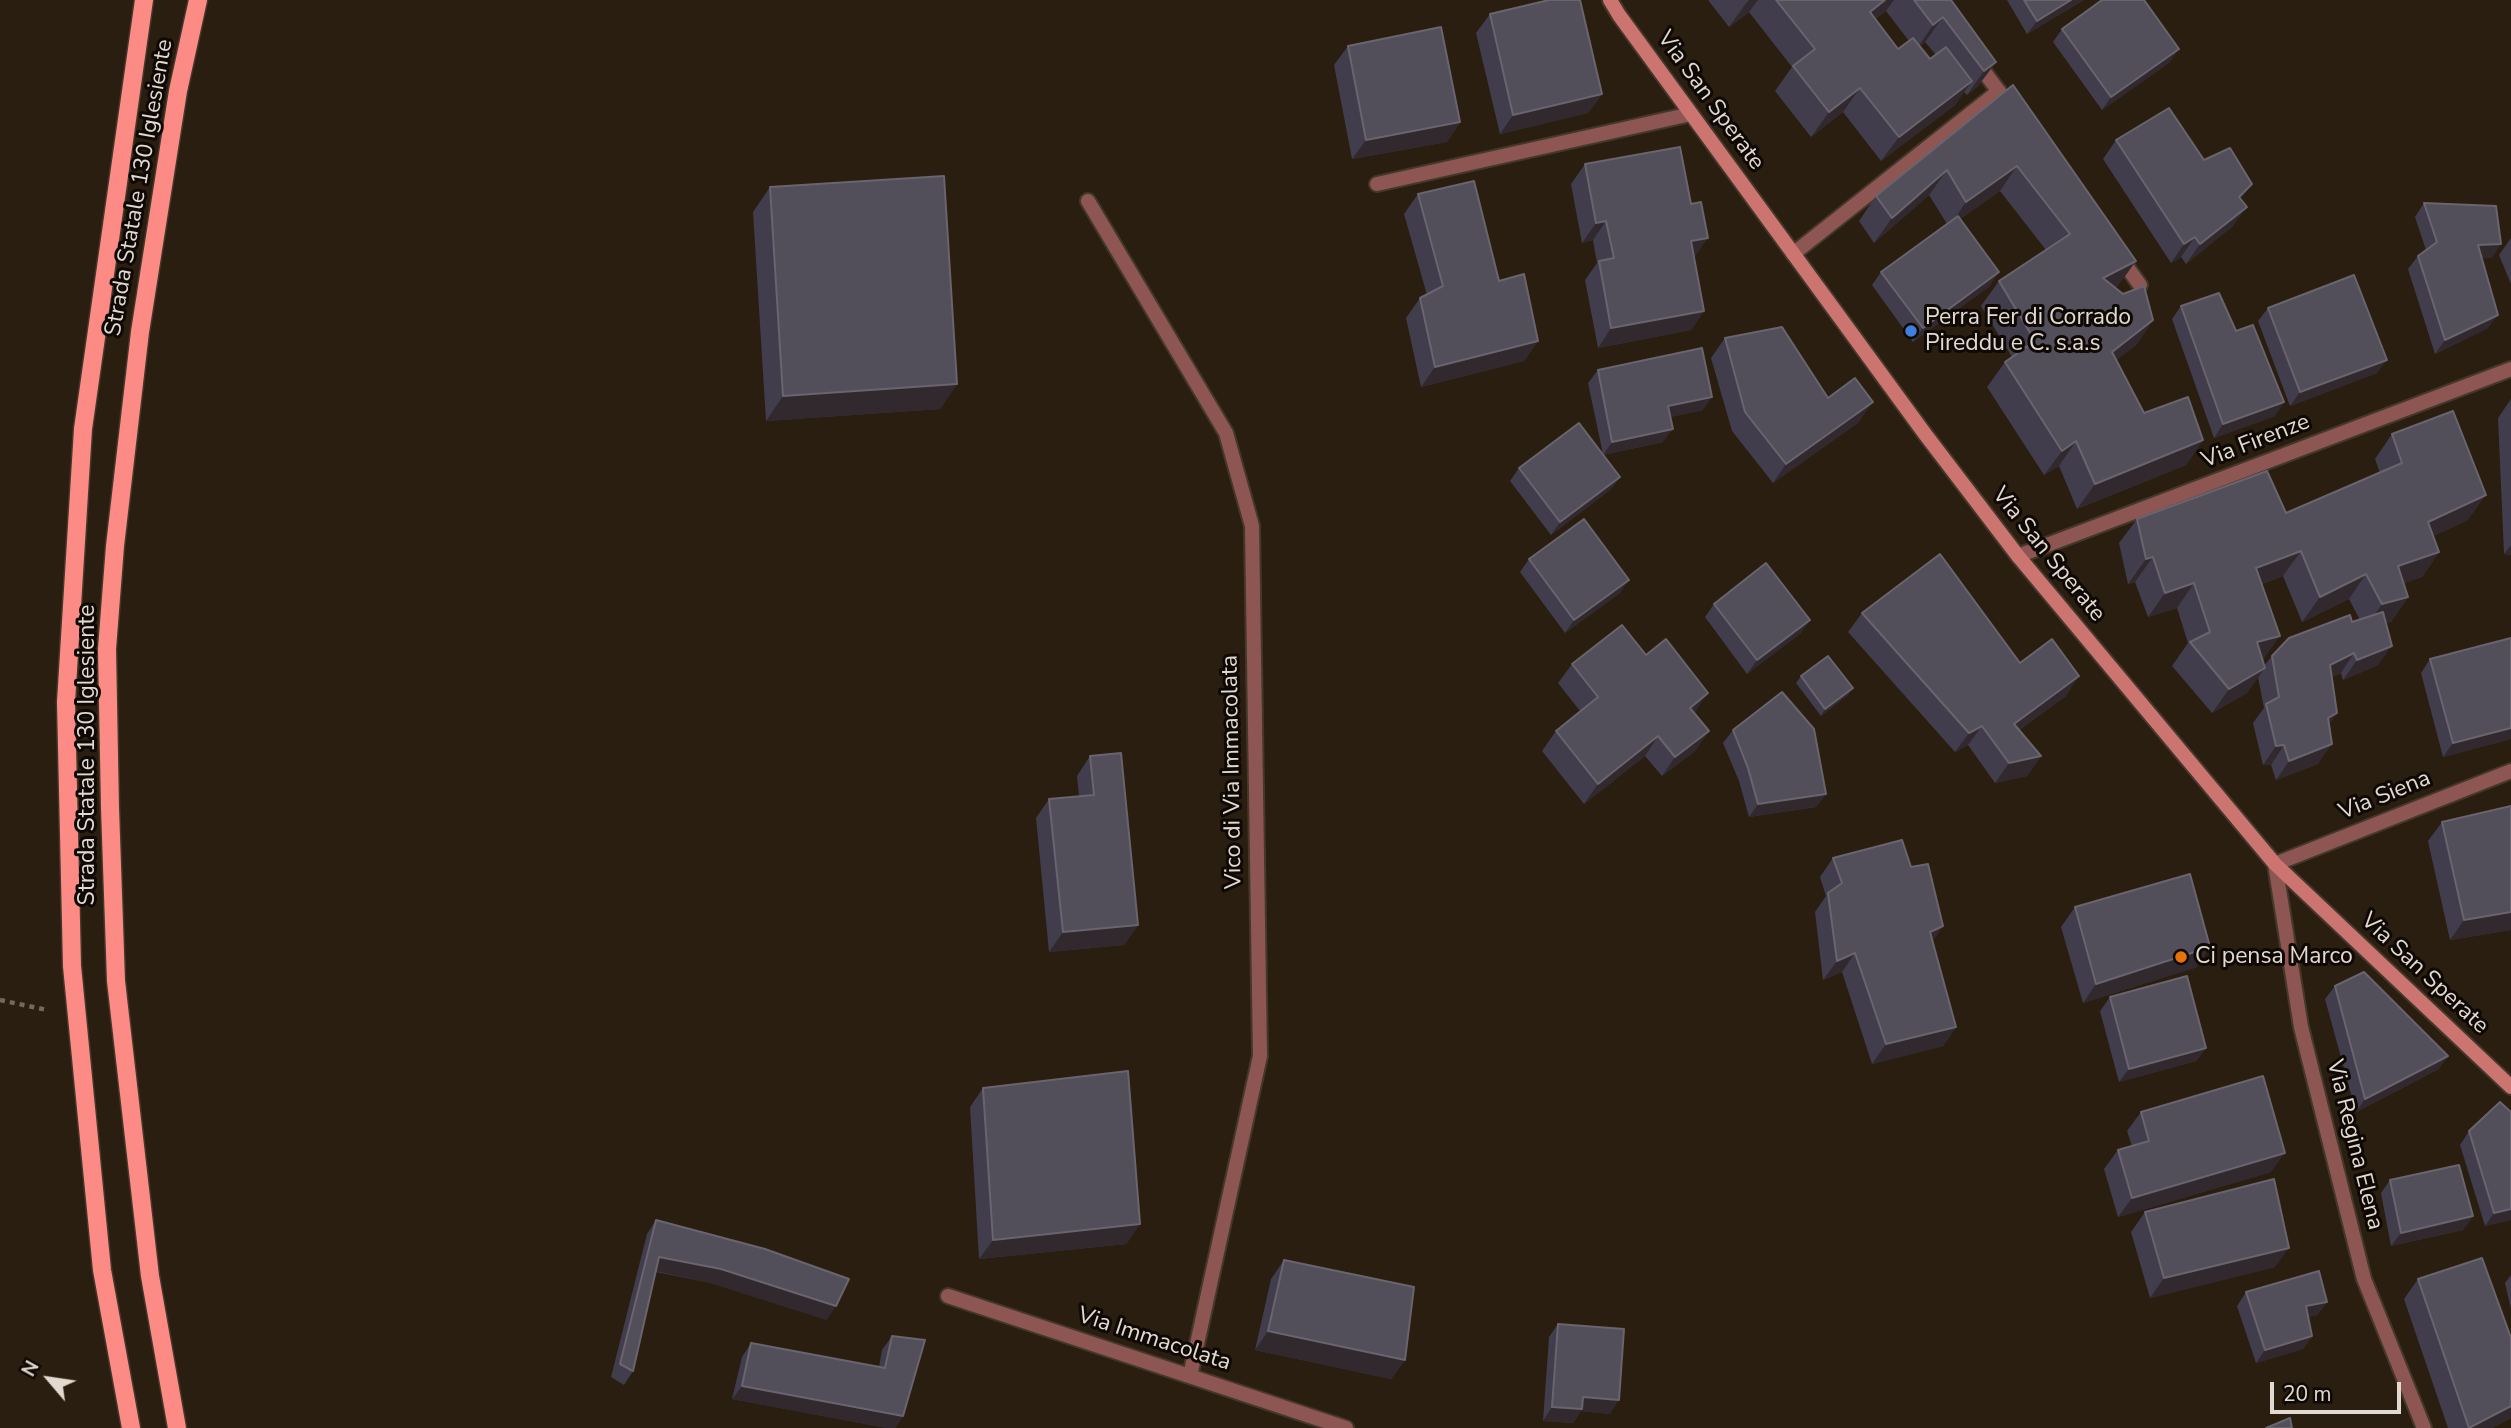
<!DOCTYPE html>
<style>
body{margin:0}
#map{position:relative;width:2511px;height:1428px;overflow:hidden;background:#2a1e10;font-family:"Nunito Sans",sans-serif}
canvas{display:block}
.north{position:absolute;left:14px;top:1344px;width:70px;height:70px;-webkit-text-stroke:5px #0e0904;paint-order:stroke;rotate:299deg;font-size:19px;font-weight:700;line-height:28px;text-align:center;color:#e2dad1}
.north::after{content:'';display:block;margin:auto;width:24px;height:32px;background:#e2dad1;clip-path:polygon(50% 0,100% 100%,50% 72%,0 100%)}
.scale{position:absolute;left:2270px;top:1382px;width:131px;height:32px;box-sizing:border-box;border:4px solid #e2dad1;border-top:0;padding-left:9px;font-size:21px;line-height:24px;white-space:nowrap;color:#e2dad1;-webkit-text-stroke:5px #0e0904;paint-order:stroke}
</style>
<div id="map">
<canvas width="2511" height="1428"></canvas>
<div class="north">N</div>
<div class="scale">20 m</div>
</div>
<script>
const context = document.querySelector('canvas').getContext('2d');
context.lineJoin = 'round';
function trace(path, color, width, dash) {
  context.strokeStyle = color;
  context.lineWidth = width;
  context.lineCap = dash ? 'butt' : 'round';
  context.setLineDash(dash || []);
  context.stroke(path);
}
function paint(path, color) {
  context.fillStyle = color;
  context.fill(path, 'evenodd');
}
function write(font, color, halo, rows, align = 'center') {
  context.font = font + ' "Nunito Sans",sans-serif';
  context.lineWidth = 6;
  context.setLineDash([]);
  context.textBaseline = 'middle';
  context.strokeStyle = halo;
  context.fillStyle = color;
  for (const [text, x, y, turn = 0] of rows) {
    context.save();
    context.translate(x, y);
    context.rotate((+turn || 0) * Math.PI / 180);
    context.textAlign = isNaN(turn) ? turn : align;
    if (halo) context.strokeText(text, 0, 0);
    context.fillText(text, 0, 0);
    context.restore();
  }
}
const path = new Path2D(`
 M 0,1000 L 47,1010`);
const street = new Path2D(`
 M 1976,61 L 2012,109
 M 1377,184 L 1691,114
 M 1088,201 L 1226,433 L 1252,526 L 1260,1056 L 1190,1376
 M 1793,254 L 1999,91
 M 2119,256 L 2140,285
 M 2018,556 L 2511,369
 M 948,1296 L 1346,1428
 M 2424,1428 L 2364,1279 L 2301,1027 L 2275,864 L 2511,771`);
const secondary = new Path2D(`
 M 1610,0 L 1619,15 L 1925,434 L 2018,556 L 2275,864 L 2511,1087`);
const primary = new Path2D(`
 M 131,1428 L 102,1270 L 72,966 L 66,702 L 83,429 L 144,0
 M 177,1428 L 150,1276 L 116,981 L 110,808 L 107,649 L 115,546 L 140,332 L 178,91 L 198,0`);
const wall = new Path2D(`
 M 1708,0 L 1951,0 L 1996,62 L 1978,86 L 1967,95 L 1964,92 L 1955,105 L 1881,161 L 1843,112 L 1811,137 L 1775,91 L 1792,67 L 1749,12 L 1729,27 ZM 1886,11 L 1909,41 L 1898,49 L 1875,19 ZM 1925,42 L 1936,55 L 1930,59 L 1920,46 Z
 M 2007,0 L 2084,0 L 2027,34 Z
 M 1490,14 L 1602,94 L 1588,113 L 1500,134 L 1476,33 Z
 M 2062,29 L 2170,62 L 2102,110 L 2053,42 Z
 M 1348,46 L 1460,122 L 1447,142 L 1352,159 L 1334,65 Z
 M 2013,85 L 2118,286 L 2115,288 L 2153,320 L 2136,345 L 2116,360 L 2144,413 L 2203,440 L 2186,465 L 2077,509 L 2059,466 L 2044,475 L 1987,387 L 2005,362 L 2012,357 L 1981,306 L 1999,281 L 2046,250 L 2000,191 L 1960,219 L 1990,286 L 1913,342 L 1872,285 L 1881,272 L 1947,224 L 1929,195 L 1874,243 L 1859,221 L 1876,196 Z
 M 2116,140 L 2204,160 L 2241,200 L 2233,226 L 2186,264 L 2181,257 L 2171,263 L 2103,159 Z
 M 1585,164 L 1694,258 L 1704,311 L 1691,330 L 1598,348 L 1585,280 L 1597,263 L 1593,240 L 1582,243 L 1571,184 Z
 M 770,187 L 957,384 L 940,409 L 766,421 L 753,212 Z
 M 1418,194 L 1499,281 L 1538,341 L 1524,361 L 1421,387 L 1406,318 L 1420,298 L 1427,295 L 1404,214 Z
 M 2424,203 L 2492,258 L 2482,258 L 2488,328 L 2435,354 L 2408,269 L 2418,256 L 2426,250 L 2415,217 Z
 M 2511,238 L 2511,284 L 2499,255 Z
 M 2181,306 L 2275,416 L 2214,438 L 2172,319 Z
 M 2268,308 L 2377,373 L 2290,406 L 2258,321 Z
 M 1725,338 L 1828,398 L 1859,422 L 1773,483 L 1732,431 L 1711,358 Z
 M 1598,370 L 1703,410 L 1670,417 L 1663,442 L 1603,455 L 1620,477 L 1610,490 L 1551,535 L 1510,481 L 1519,468 L 1603,454 L 1588,383 Z
 M 2511,399 L 2511,555 L 2504,554 L 2498,418 Z
 M 2392,434 L 2468,520 L 2433,536 L 2439,552 L 2422,577 L 2404,583 L 2408,597 L 2391,622 L 2386,623 L 2378,665 L 2343,680 L 2341,673 L 2331,677 L 2337,713 L 2329,724 L 2318,764 L 2276,780 L 2271,765 L 2263,765 L 2253,723 L 2264,708 L 2258,677 L 2247,693 L 2212,713 L 2172,666 L 2188,643 L 2177,608 L 2148,617 L 2135,582 L 2128,584 L 2119,543 L 2137,519 L 2286,513 L 2380,473 L 2375,459 ZM 2283,576 L 2302,622 L 2349,599 L 2360,620 L 2272,656 L 2264,666 L 2262,661 L 2262,584 Z
 M 1529,559 L 1620,593 L 1565,633 L 1520,572 Z
 M 1714,604 L 1801,633 L 1747,674 L 1705,617 Z
 M 1862,613 L 2020,663 L 2066,696 L 2019,730 L 2041,756 L 2027,776 L 1995,783 L 1968,745 L 1955,752 L 1848,632 Z
 M 2511,638 L 2511,739 L 2443,757 L 2421,673 L 2430,659 Z
 M 1572,664 L 1694,713 L 1709,731 L 1695,751 L 1662,776 L 1645,756 L 1584,804 L 1542,751 L 1556,731 L 1580,711 L 1558,683 Z
 M 1801,676 L 1848,695 L 1821,716 L 1796,683 Z
 M 1733,730 L 1826,794 L 1816,807 L 1749,817 L 1739,781 L 1723,743 Z
 M 1090,756 L 1138,925 L 1124,945 L 1049,952 L 1036,818 L 1049,799 L 1079,796 L 1077,776 Z
 M 2442,822 L 2511,930 L 2450,940 L 2428,841 Z
 M 1833,858 L 1933,941 L 1956,1027 L 1943,1046 L 1872,1064 L 1842,972 L 1823,980 L 1815,912 L 1826,896 L 1820,877 Z
 M 2075,907 L 2197,967 L 2083,1003 L 2061,927 Z
 M 2335,986 L 2439,1069 L 2356,1112 L 2325,999 Z
 M 2110,997 L 2206,1048 L 2196,1061 L 2119,1082 L 2100,1011 Z
 M 983,1088 L 1140,1224 L 1126,1244 L 979,1259 L 970,1107 Z
 M 2141,1112 L 2271,1172 L 2118,1217 L 2104,1169 L 2118,1150 L 2132,1146 L 2127,1131 Z
 M 2511,1112 L 2511,1220 L 2485,1226 L 2460,1145 L 2469,1131 Z
 M 2390,1180 L 2473,1216 L 2463,1230 L 2391,1246 L 2381,1193 Z
 M 2145,1212 L 2275,1267 L 2150,1298 L 2131,1232 Z
 M 656,1220 L 827,1320 L 711,1283 L 656,1272 L 633,1371 L 624,1385 L 611,1377 L 647,1234 Z
 M 1284,1260 L 1405,1360 L 1391,1379 L 1255,1350 L 1271,1279 Z
 M 2511,1275 L 2511,1309 L 2505,1283 Z
 M 2418,1279 L 2511,1338 L 2511,1418 L 2492,1428 L 2448,1428 L 2404,1299 Z
 M 2246,1292 L 2327,1302 L 2317,1315 L 2308,1317 L 2312,1336 L 2303,1349 L 2256,1363 L 2237,1306 Z
 M 1558,1324 L 1610,1414 L 1581,1411 L 1573,1423 L 1543,1421 L 1549,1337 Z
 M 892,1336 L 903,1416 L 895,1428 L 887,1428 L 732,1399 L 742,1357 L 751,1343 L 879,1367 L 882,1350 Z`);
const shadedWall = new Path2D(`
 M 1749,0 L 1758,0 L 1749,12 L 1729,27 L 1747,2 Z
 M 1885,0 L 1894,0 L 1886,11 L 1852,37 L 1870,12 Z
 M 2071,0 L 2084,0 L 2027,34 L 2037,21 Z
 M 1943,17 L 1925,42 L 1916,50 L 1933,25 Z
 M 2179,49 L 2170,62 L 2102,110 L 2111,97 Z
 M 1996,62 L 1978,86 L 1967,95 L 1984,71 Z
 M 1972,81 L 1955,105 L 1881,161 L 1899,137 Z
 M 1860,88 L 1843,112 L 1811,137 L 1829,112 Z
 M 1602,94 L 1588,113 L 1500,134 L 1513,115 Z
 M 1460,122 L 1447,142 L 1352,159 L 1366,140 Z
 M 2017,166 L 2000,191 L 1949,227 L 1966,202 Z
 M 1947,170 L 1929,195 L 1874,243 L 1892,218 Z
 M 2252,184 L 2238,203 L 2239,197 Z
 M 2247,207 L 2233,226 L 2186,264 L 2200,244 Z
 M 1606,221 L 1593,240 L 1582,243 L 1596,223 Z
 M 2195,237 L 2181,257 L 2171,263 L 2184,244 Z
 M 1708,238 L 1694,258 L 1691,241 Z
 M 2501,244 L 2492,258 L 2469,259 L 2478,245 Z
 M 2136,261 L 2118,286 L 2086,303 L 2103,278 Z
 M 1999,272 L 1990,286 L 1913,342 L 1923,328 Z
 M 1704,311 L 1691,330 L 1598,348 L 1611,328 Z
 M 2498,315 L 2488,328 L 2435,354 L 2445,340 Z
 M 2153,320 L 2136,345 L 2095,377 L 2112,352 Z
 M 1538,341 L 1524,361 L 1421,387 L 1435,367 Z
 M 2387,360 L 2377,373 L 2290,406 L 2300,392 Z
 M 957,384 L 940,409 L 766,421 L 783,396 Z
 M 1712,397 L 1703,410 L 1659,420 L 1668,406 Z
 M 1873,402 L 1859,422 L 1773,483 L 1786,464 Z
 M 2284,402 L 2275,416 L 2214,438 L 2223,424 Z
 M 1673,429 L 1663,442 L 1603,455 L 1612,442 Z
 M 2203,440 L 2186,465 L 2077,509 L 2095,484 Z
 M 2076,441 L 2059,466 L 2044,475 L 2062,451 Z
 M 1620,477 L 1610,490 L 1551,535 L 1560,522 Z
 M 2486,495 L 2468,520 L 2411,546 L 2428,522 Z
 M 2511,545 L 2511,555 L 2504,554 Z
 M 2301,551 L 2283,576 L 2239,592 L 2256,568 Z
 M 2439,552 L 2422,577 L 2381,591 L 2398,566 Z
 M 2153,557 L 2135,582 L 2128,584 L 2146,559 Z
 M 2366,574 L 2349,599 L 2302,622 L 2320,597 Z
 M 1629,580 L 1620,593 L 1565,633 L 1574,620 Z
 M 2194,583 L 2177,608 L 2148,617 L 2165,593 Z
 M 2408,597 L 2391,622 L 2365,629 L 2382,604 Z
 M 1810,620 L 1801,633 L 1747,674 L 1757,660 Z
 M 2280,636 L 2263,660 L 2257,642 Z
 M 2392,646 L 2378,665 L 2343,680 L 2357,660 Z
 M 2354,653 L 2341,673 L 2316,684 L 2330,665 Z
 M 2265,668 L 2247,693 L 2212,713 L 2229,689 Z
 M 2079,676 L 2066,696 L 2000,743 L 2014,724 Z
 M 1853,688 L 1848,695 L 1821,716 L 1825,709 Z
 M 1708,693 L 1695,712 L 1676,727 L 1690,708 Z
 M 2337,713 L 2323,733 L 2328,718 Z
 M 1982,726 L 1968,745 L 1955,752 L 1969,733 Z
 M 2511,728 L 2511,739 L 2443,757 L 2453,743 Z
 M 1709,731 L 1695,751 L 1662,776 L 1675,757 Z
 M 1658,736 L 1645,756 L 1584,804 L 1598,784 Z
 M 2332,744 L 2318,764 L 2276,780 L 2289,761 Z
 M 2284,745 L 2271,765 L 2263,765 L 2276,746 Z
 M 2041,756 L 2027,776 L 1995,783 L 2009,763 Z
 M 1826,794 L 1816,807 L 1749,817 L 1758,804 Z
 M 2511,912 L 2511,930 L 2450,940 L 2464,920 Z
 M 1138,925 L 1124,945 L 1049,952 L 1063,932 Z
 M 1943,926 L 1930,946 L 1930,932 Z
 M 2210,947 L 2197,967 L 2083,1003 L 2096,984 Z
 M 1855,953 L 1842,972 L 1823,980 L 1837,961 Z
 M 1956,1027 L 1943,1046 L 1872,1064 L 1886,1044 Z
 M 2206,1048 L 2196,1061 L 2119,1082 L 2129,1069 Z
 M 2448,1056 L 2439,1069 L 2356,1112 L 2365,1099 Z
 M 2285,1153 L 2271,1172 L 2118,1217 L 2132,1198 Z
 M 2511,1209 L 2511,1220 L 2485,1226 L 2494,1213 Z
 M 2473,1216 L 2463,1230 L 2391,1246 L 2401,1233 Z
 M 1140,1224 L 1126,1244 L 979,1259 L 993,1240 Z
 M 2289,1248 L 2275,1267 L 2150,1298 L 2164,1278 Z
 M 659,1257 L 721,1269 L 836,1306 L 827,1320 L 711,1283 L 650,1270 Z
 M 2327,1302 L 2317,1315 L 2296,1320 L 2306,1306 Z
 M 1268,1331 L 1405,1360 L 1391,1379 L 1255,1350 Z
 M 2312,1336 L 2303,1349 L 2256,1363 L 2265,1350 Z
 M 742,1386 L 903,1416 L 895,1428 L 887,1428 L 732,1399 Z
 M 1583,1397 L 1619,1400 L 1610,1414 L 1581,1411 L 1573,1423 L 1543,1421 L 1552,1407 Z
 M 2511,1406 L 2511,1418 L 2492,1428 L 2470,1428 Z`);
const building = new Path2D(`
 M 1549,0 L 1580,0 L 1602,94 L 1513,115 L 1490,14 Z
 M 1776,0 L 1885,0 L 1870,12 L 1898,49 L 1913,38 L 1930,59 L 1946,47 L 1972,81 L 1899,137 L 1860,88 L 1829,112 L 1793,66 L 1815,49 Z
 M 1914,0 L 1951,0 L 1996,62 L 1984,71 L 1943,17 L 1933,25 Z
 M 2024,0 L 2071,0 L 2037,21 Z
 M 2102,0 L 2144,0 L 2179,49 L 2111,97 L 2062,29 Z
 M 1441,27 L 1460,122 L 1366,140 L 1348,46 Z
 M 2013,85 L 2136,261 L 2103,278 L 2123,294 L 2144,286 L 2153,320 L 2112,352 L 2144,413 L 2188,397 L 2203,440 L 2095,484 L 2076,441 L 2062,451 L 2005,362 L 2035,341 L 1999,281 L 2070,234 L 2017,166 L 1966,202 L 1947,170 L 1892,218 L 1876,196 Z
 M 2169,108 L 2204,160 L 2230,148 L 2252,184 L 2239,197 L 2247,207 L 2200,244 L 2195,237 L 2184,244 L 2116,140 Z
 M 1680,147 L 1691,204 L 1701,202 L 1708,238 L 1691,241 L 1704,311 L 1611,328 L 1599,261 L 1614,258 L 1606,221 L 1596,223 L 1585,164 Z
 M 944,176 L 957,384 L 783,396 L 770,187 Z
 M 1474,181 L 1499,281 L 1524,274 L 1538,341 L 1435,367 L 1420,298 L 1443,286 L 1418,194 Z
 M 2424,203 L 2496,206 L 2501,244 L 2478,245 L 2498,315 L 2445,340 L 2418,256 L 2437,242 Z
 M 1958,216 L 1999,272 L 1923,328 L 1881,272 Z
 M 2354,275 L 2387,360 L 2300,392 L 2268,308 Z
 M 2219,293 L 2236,331 L 2253,325 L 2284,402 L 2223,424 L 2181,306 Z
 M 1782,327 L 1828,398 L 1855,378 L 1873,402 L 1786,464 L 1745,412 L 1725,338 Z
 M 1702,348 L 1712,397 L 1668,406 L 1673,429 L 1612,442 L 1598,370 Z
 M 2453,411 L 2486,495 L 2428,522 L 2439,552 L 2398,566 L 2408,597 L 2382,604 L 2366,574 L 2320,597 L 2301,551 L 2256,568 L 2280,636 L 2257,642 L 2265,668 L 2229,689 L 2190,642 L 2210,632 L 2194,583 L 2165,593 L 2153,557 L 2146,559 L 2137,519 L 2267,471 L 2286,513 L 2402,463 L 2392,434 Z
 M 1579,423 L 1620,477 L 1560,522 L 1519,468 Z
 M 1584,519 L 1629,580 L 1574,620 L 1529,559 Z
 M 1940,554 L 2020,663 L 2052,639 L 2079,676 L 2014,724 L 2041,756 L 2009,763 L 1982,726 L 1969,733 L 1862,613 Z
 M 1766,563 L 1810,620 L 1757,660 L 1714,604 Z
 M 2383,612 L 2392,646 L 2357,660 L 2354,653 L 2330,665 L 2337,713 L 2328,718 L 2332,744 L 2289,761 L 2284,745 L 2276,746 L 2266,704 L 2279,697 L 2272,656 L 2289,638 L 2350,615 L 2352,622 Z
 M 1622,625 L 1646,655 L 1666,639 L 1708,693 L 1690,708 L 1709,731 L 1675,757 L 1658,736 L 1598,784 L 1556,731 L 1598,697 L 1572,664 Z
 M 2511,638 L 2511,728 L 2453,743 L 2430,659 Z
 M 1828,656 L 1853,688 L 1825,709 L 1801,676 Z
 M 1782,692 L 1814,729 L 1826,794 L 1758,804 L 1748,768 L 1733,730 Z
 M 1121,753 L 1138,925 L 1063,932 L 1049,799 L 1094,795 L 1090,756 Z
 M 2511,806 L 2511,912 L 2464,920 L 2442,822 Z
 M 1902,840 L 1911,867 L 1928,864 L 1943,926 L 1930,932 L 1956,1027 L 1886,1044 L 1855,953 L 1837,961 L 1828,893 L 1842,883 L 1833,858 Z
 M 2190,874 L 2210,947 L 2096,984 L 2075,907 Z
 M 2364,972 L 2448,1056 L 2365,1099 L 2335,986 Z
 M 2187,976 L 2206,1048 L 2129,1069 L 2110,997 Z
 M 1128,1071 L 1140,1224 L 993,1240 L 983,1088 Z
 M 2263,1076 L 2285,1153 L 2132,1198 L 2118,1150 L 2149,1141 L 2141,1112 Z
 M 2500,1102 L 2511,1112 L 2511,1209 L 2494,1213 L 2469,1131 Z
 M 2459,1165 L 2473,1216 L 2401,1233 L 2390,1180 Z
 M 2274,1179 L 2289,1248 L 2164,1278 L 2145,1212 Z
 M 656,1220 L 765,1249 L 849,1279 L 836,1306 L 721,1269 L 659,1257 L 633,1371 L 620,1364 Z
 M 2482,1258 L 2511,1338 L 2511,1406 L 2469,1428 L 2418,1279 Z
 M 1284,1260 L 1414,1287 L 1405,1360 L 1268,1331 Z
 M 2319,1271 L 2327,1302 L 2306,1306 L 2312,1336 L 2265,1350 L 2246,1292 Z
 M 1558,1324 L 1624,1329 L 1619,1400 L 1583,1397 L 1582,1409 L 1552,1407 Z
 M 892,1336 L 925,1340 L 903,1416 L 742,1386 L 751,1343 L 885,1368 Z
 M 2290,1418 L 2292,1428 L 2266,1428 Z`);
const markers = [
 [1911,331,7,"#3f7fe0"],
 [2181,957,7,"#e8710a"]
];
const streetNames = [
 ["Via San Sperate",1710,101,54],
 ["Strada Statale 130 Iglesiente",140,188,-80],
 ["Via Firenze",2256,442,-21],
 ["Via San Sperate",2048,555,51],
 ["Strada Statale 130 Iglesiente",88,755,-90],
 ["Vico di Via Immacolata",1233,772,-91],
 ["Via Siena",2385,796,-22],
 ["Via San Sperate",2424,974,43],
 ["Via Regina Elena",2354,1145,76],
 ["Via Immacolata",1154,1340,18]
];
const poiNames = [
 ["Perra Fer di Corrado",1925,318],
 ["Pireddu e C. s.a.s",1925,344],
 ["Ci pensa Marco",2195,957]
];
trace(street, '#44382b', 18);
trace(secondary, '#44382b', 18);
trace(primary, '#44382b', 21);
trace(path, '#74695d', 4.5, [5, 5]);
trace(street, '#8e5653', 14);
trace(secondary, '#cc746f', 14);
trace(primary, '#fc8a85', 18);
paint(wall, '#413d4c');
paint(shadedWall, '#31292e');
paint(building, '#524e5a');
trace(building, '#69646d', 2);
for (const [x, y, r, color] of markers) {
  const dot = new Path2D();
  dot.arc(x, y, r, 0, 2 * Math.PI);
  context.fillStyle = color;
  context.fill(dot);
  trace(dot, '#0e0904', 2.5);
}
write('23px', '#e2dad1', '#0e0904', streetNames);
write('23px', '#e2dad1', '#0e0904', poiNames, 'left');
</script>
